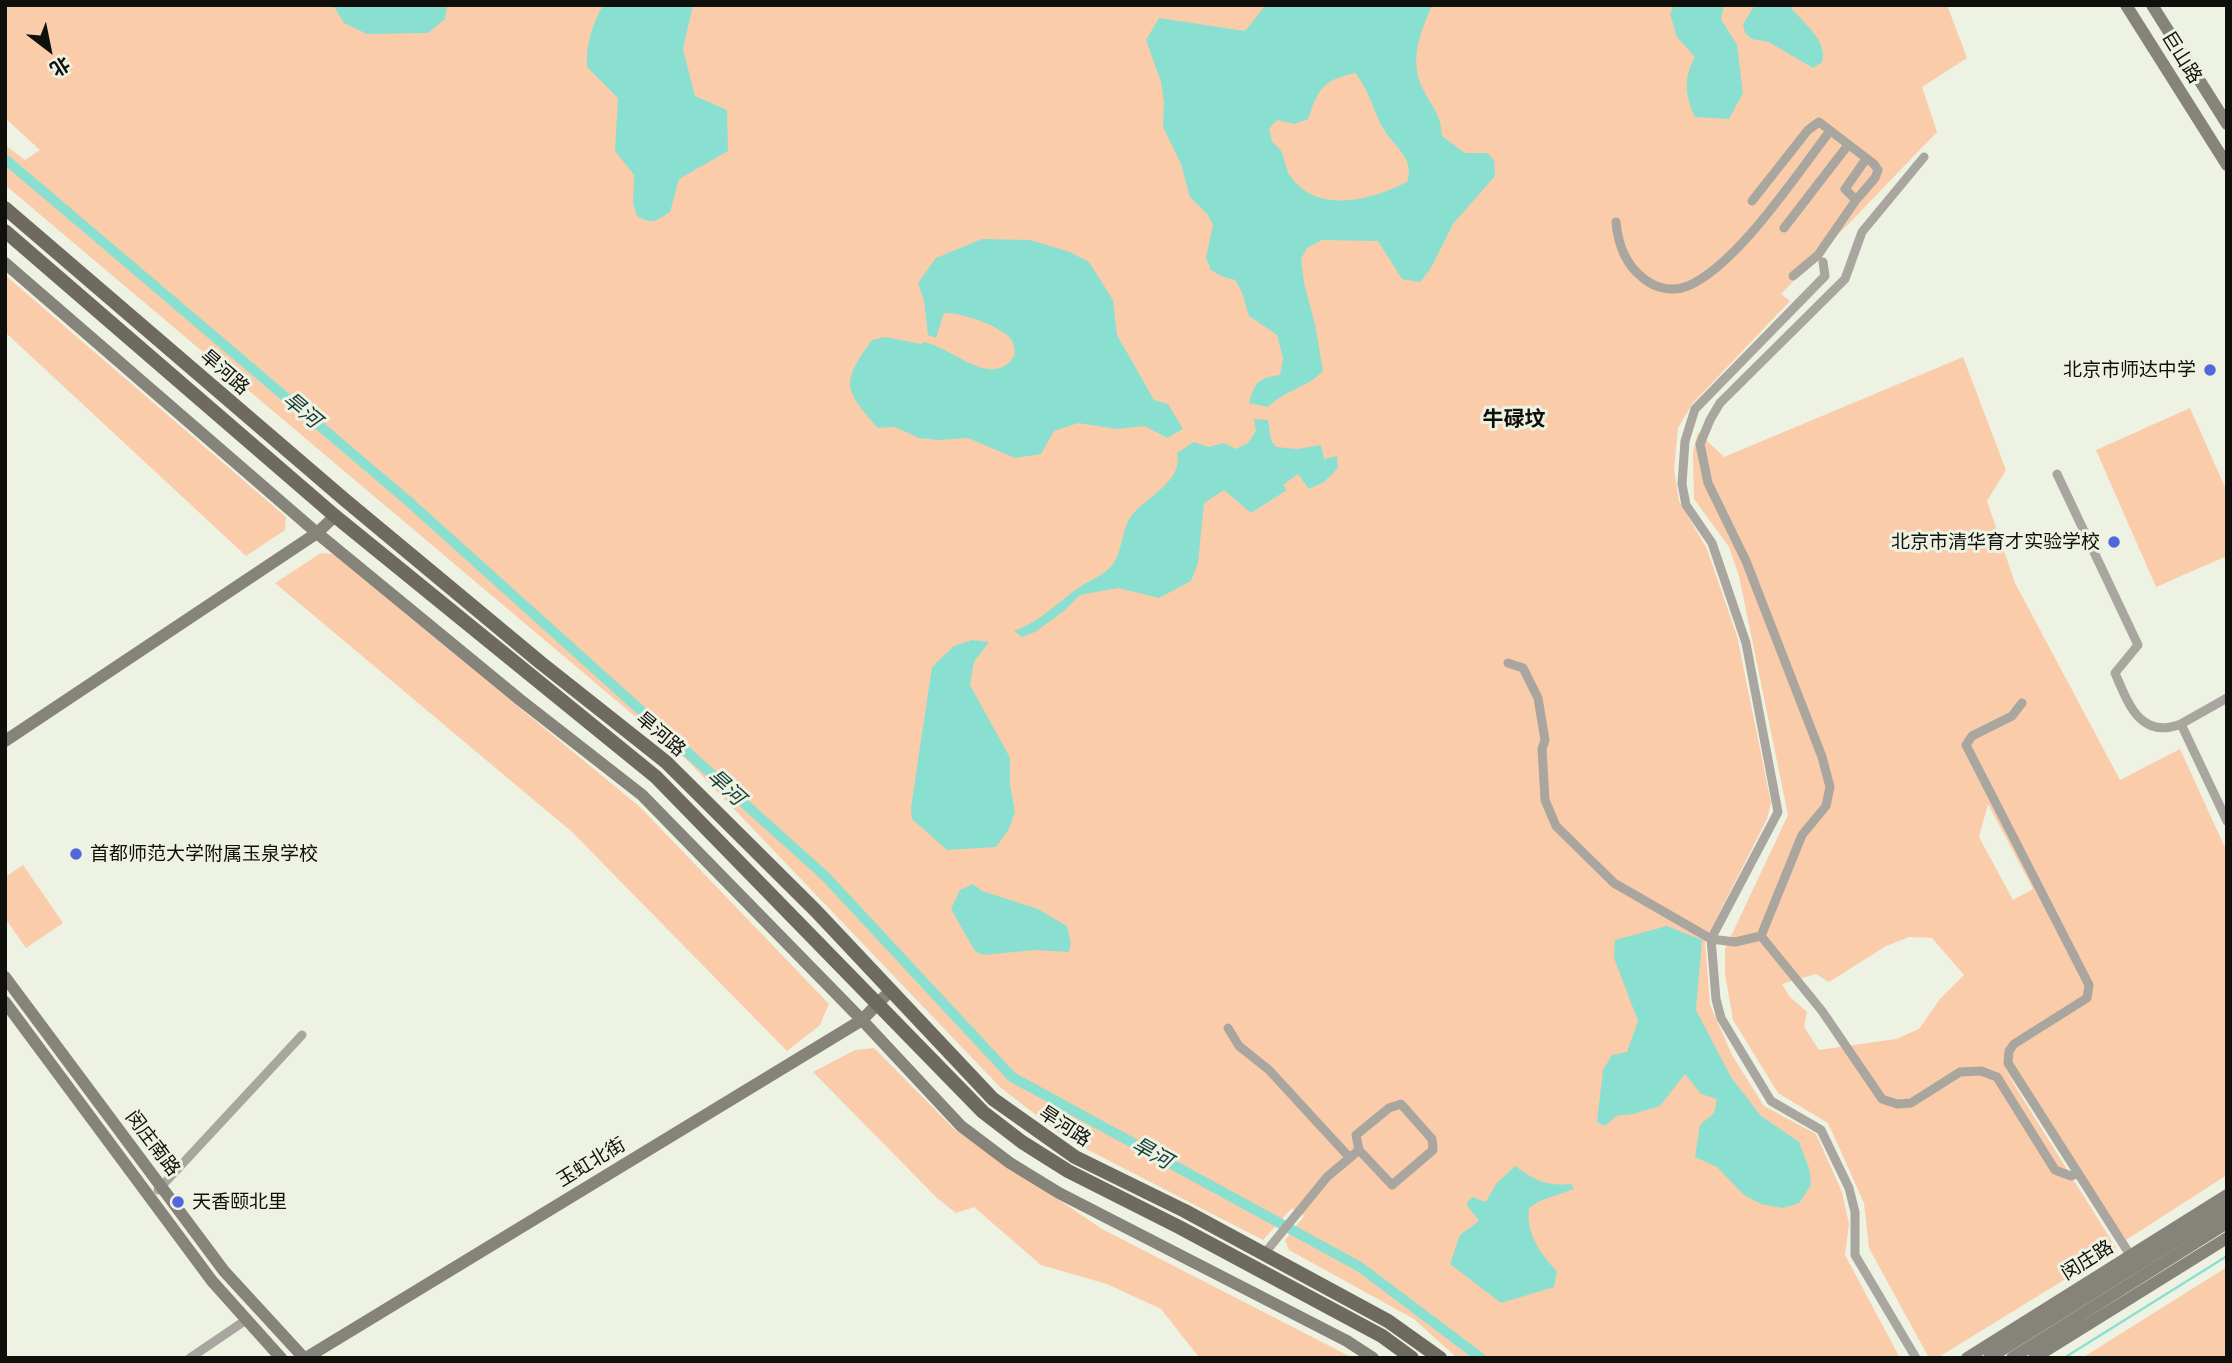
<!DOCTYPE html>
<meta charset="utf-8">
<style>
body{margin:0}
#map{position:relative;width:2232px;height:1363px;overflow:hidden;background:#eef2e3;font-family:Barlow,"Noto Sans SC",sans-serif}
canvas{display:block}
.frame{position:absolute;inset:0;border:7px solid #0f100b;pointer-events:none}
.north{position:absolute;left:14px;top:14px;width:70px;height:70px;-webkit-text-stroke:5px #eef2e3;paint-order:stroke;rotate:148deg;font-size:19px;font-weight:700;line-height:28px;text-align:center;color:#0f100b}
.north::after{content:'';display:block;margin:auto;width:24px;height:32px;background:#0f100b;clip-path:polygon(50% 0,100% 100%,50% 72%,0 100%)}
</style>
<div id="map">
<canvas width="2232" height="1363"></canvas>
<div class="frame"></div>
<div class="north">北</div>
</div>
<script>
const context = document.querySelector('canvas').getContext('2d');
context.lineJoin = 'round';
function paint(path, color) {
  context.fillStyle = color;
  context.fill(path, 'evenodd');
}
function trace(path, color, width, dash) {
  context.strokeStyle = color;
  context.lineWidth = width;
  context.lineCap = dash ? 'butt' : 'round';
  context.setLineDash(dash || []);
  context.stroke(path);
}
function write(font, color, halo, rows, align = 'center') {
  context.font = font + ' Barlow,"Noto Sans SC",sans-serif';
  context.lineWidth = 6;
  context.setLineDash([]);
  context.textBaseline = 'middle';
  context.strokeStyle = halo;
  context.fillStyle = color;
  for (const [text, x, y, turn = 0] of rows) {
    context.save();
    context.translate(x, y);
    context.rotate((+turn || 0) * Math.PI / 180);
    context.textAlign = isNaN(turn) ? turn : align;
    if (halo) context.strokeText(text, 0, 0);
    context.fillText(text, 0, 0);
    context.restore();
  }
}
const green = new Path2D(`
 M 5,5 L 1947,5 L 1967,58 L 1922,87 L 1937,132 L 1781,294 L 1790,301 L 1692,404 L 1678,428 L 1674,469 L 1679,501 L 1707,549 L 1737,636 L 1771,803 L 1767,819 L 1705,941 L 1710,1005 L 1732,1055 L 1764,1106 L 1816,1134 L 1842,1192 L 1849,1224 L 1845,1255 L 1900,1358 L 1457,1358 L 1414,1319 L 1289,1250 L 1285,1240 L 1304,1216 L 1292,1208 L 1263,1240 L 1067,1139 L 1000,1087 L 688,761 L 5,185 L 5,145 L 25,160 L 40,150 L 5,118 Z
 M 5,275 L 286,517 L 285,530 L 246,556 L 5,332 Z
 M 1963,357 L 2006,470 L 1987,501 L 2015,583 L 2120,780 L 2180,749 L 2227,852 L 2227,1175 L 2126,1240 L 2005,1070 L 2116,1248 L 1937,1358 L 1929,1358 L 1869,1248 L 1864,1203 L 1828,1123 L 1778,1093 L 1733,1020 L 1725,974 L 1725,949 L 1788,815 L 1739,576 L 1729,547 L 1694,499 L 1693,452 L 1698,432 L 1724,457 ZM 1988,804 L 2033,889 L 2013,900 L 1979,837 ZM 1909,937 L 1932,938 L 1964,975 L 1940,999 L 1919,1029 L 1896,1039 L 1819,1050 L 1804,1027 L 1807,1012 L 1789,996 L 1782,984 L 1816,974 L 1829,982 L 1886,946 Z
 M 2190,408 L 2227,492 L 2227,556 L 2156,587 L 2096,450 Z
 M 321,553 L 333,554 L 640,807 L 829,1004 L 820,1025 L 787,1051 L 572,832 L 275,583 Z
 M 23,865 L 63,923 L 26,948 L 5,918 L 5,877 Z
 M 874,1048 L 954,1129 L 1102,1229 L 1353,1358 L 1198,1356 L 1161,1309 L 1107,1284 L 1041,1265 L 974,1207 L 956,1213 L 937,1198 L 813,1072 L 855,1050 Z
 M 2227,1267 L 2227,1356 L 2224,1358 L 2082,1358 Z`);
const water = new Path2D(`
 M 333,5 L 447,5 L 445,19 L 428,33 L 367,34 L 344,23 Z
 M 603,5 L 693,5 L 683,49 L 695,96 L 727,110 L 728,151 L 679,179 L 670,212 C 656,221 652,225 637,216 L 633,203 L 634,175 L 615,151 L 618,98 L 587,67 C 586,44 592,25 603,5 Z
 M 1266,5 L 1432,5 C 1420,34 1408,61 1424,91 C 1434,111 1440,112 1442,136 L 1465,153 L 1487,153 L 1494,160 L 1495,176 L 1453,224 L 1431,268 L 1420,282 L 1402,279 L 1378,241 L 1322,240 L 1307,248 L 1301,259 L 1304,283 L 1315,324 L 1323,371 C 1308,387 1284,391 1268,407 L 1249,403 C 1255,382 1258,378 1280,375 L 1283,358 L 1277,335 L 1249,316 L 1242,292 L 1235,280 L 1221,276 L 1211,270 L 1206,258 L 1213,225 L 1208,215 L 1190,197 L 1181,164 L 1163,127 L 1164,103 L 1161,82 L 1146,40 L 1159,18 L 1245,31 ZM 1355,73 C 1371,91 1374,118 1389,137 C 1396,146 1405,154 1408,165 C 1410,170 1408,177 1407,182 C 1374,199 1319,215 1292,178 C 1281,165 1289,154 1272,142 L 1269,129 L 1277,120 L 1295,124 L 1308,119 C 1319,89 1321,81 1355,73 Z
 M 1674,5 L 1724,5 L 1721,19 L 1737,45 L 1743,93 L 1729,119 L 1695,117 C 1685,95 1683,78 1695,57 L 1677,37 L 1670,14 Z
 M 1755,5 L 1789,5 C 1800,21 1829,40 1822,62 L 1813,68 L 1769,42 L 1752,39 L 1745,33 L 1743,24 Z
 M 982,239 L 1030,240 L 1070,252 L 1089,262 L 1113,300 L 1117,335 L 1154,400 L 1168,404 L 1183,429 L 1167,438 L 1145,426 L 1117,429 L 1078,423 L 1054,431 L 1041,454 L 1015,458 L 968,438 L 938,440 L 919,438 L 895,427 L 878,428 C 844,389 840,384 872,340 L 885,337 L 921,344 L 923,342 C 952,346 992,392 1015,355 C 1014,349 1014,343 1011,339 C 1001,326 960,312 944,313 L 936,338 L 928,335 L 924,301 L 918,283 L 936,258 Z
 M 1254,419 L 1268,420 L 1271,440 L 1276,447 L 1297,449 L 1321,445 L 1324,459 L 1337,456 L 1338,468 L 1324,482 L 1309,489 L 1298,474 L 1283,485 L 1287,490 L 1251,513 L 1224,490 L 1204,503 L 1198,563 L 1191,581 L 1159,598 L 1118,588 L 1080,595 L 1064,611 L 1035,632 L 1022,637 L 1014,631 C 1044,619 1055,604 1081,586 C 1090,580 1106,574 1112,565 C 1123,552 1121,529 1132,515 C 1146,497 1184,481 1177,453 L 1194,442 L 1208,447 L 1224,443 L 1236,449 L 1248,443 L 1256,431 Z
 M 972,640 L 989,642 L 974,662 L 970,685 L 1010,758 L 1010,784 L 1015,812 L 1009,829 L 996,847 L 947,850 L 912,819 L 911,807 L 932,667 L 954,646 Z
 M 973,884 L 982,891 L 1038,909 L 1067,926 L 1071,944 L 1069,952 L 1035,950 L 983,955 L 975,951 L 951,909 L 960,890 Z
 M 1667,926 L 1702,940 L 1696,1010 L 1731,1077 L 1761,1116 L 1799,1142 L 1809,1168 L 1811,1185 L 1799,1203 L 1783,1208 L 1761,1204 L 1744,1195 L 1717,1167 L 1695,1157 L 1700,1125 L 1714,1113 L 1717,1099 L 1701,1094 L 1685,1074 L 1660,1106 L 1633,1114 L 1616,1116 L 1605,1126 L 1597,1122 L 1603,1070 L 1612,1055 L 1627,1052 L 1638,1021 L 1614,958 L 1615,940 Z
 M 1515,1166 C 1536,1181 1545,1186 1571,1184 L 1574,1189 L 1540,1201 L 1529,1208 C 1525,1232 1541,1255 1557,1271 L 1554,1287 L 1501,1303 L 1450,1264 L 1460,1235 L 1479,1221 L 1466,1204 L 1472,1197 L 1486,1202 L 1496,1184 Z`);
const stream = new Path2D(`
 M 2064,1358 L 2227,1256`);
const canal = new Path2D(`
 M 5,159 L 407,500 L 825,876 L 1012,1077 L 1360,1267 L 1481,1358`);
const street = new Path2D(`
 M 1856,200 L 1845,189 L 1866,159
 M 1752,201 L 1808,130 L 1819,122 L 1874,164 L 1878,170 L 1875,178 L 1856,200 L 1818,255 L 1793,276
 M 1616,222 C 1618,245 1625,264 1643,278 C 1656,289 1673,292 1688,286 C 1738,264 1796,175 1830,131
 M 1784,228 L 1848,145
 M 1823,262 L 1825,276 L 1695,409 L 1685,441 L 1682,484 L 1686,505 L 1712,543 L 1746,643 L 1778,812 L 1711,939 L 1716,999 L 1721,1018 L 1771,1101 L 1821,1130 L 1849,1188 L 1855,1212 L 1855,1255 L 1916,1358
 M 2057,474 L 2138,645 L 2115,673 C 2128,703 2140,740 2181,724 L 2227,821
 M 1508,663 L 1523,668 L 1538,698 L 1545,740 L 1542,749 L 1545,800 L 1556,826 L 1614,883 L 1711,939 L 1735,942 L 1761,936 L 1802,835 L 1826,806 L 1830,787 L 1822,757 L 1746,561 L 1708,483 L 1700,444 L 1710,420 L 1720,403 L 1845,279 L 1862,232 L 1924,157
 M 2022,703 L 2012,716 L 1972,736 L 1966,745 L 2089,985 L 2087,998 L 2014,1044 L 2009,1051 L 2008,1063 L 2132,1258
 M 2181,724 L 2227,698
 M 1761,936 L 1822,1011 L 1882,1099 L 1897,1104 L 1911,1103 L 1960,1072 L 1981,1071 L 1997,1077 L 2055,1170 L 2071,1176 L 2078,1173
 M 1228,1028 L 1239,1046 L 1269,1070 L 1350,1158
 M 158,1190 L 302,1035
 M 1264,1254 L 1327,1177 L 1359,1150 L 1392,1185 L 1433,1150 L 1432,1139 L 1401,1104 L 1389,1108 L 1356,1135 L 1359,1150
 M 190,1358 L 246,1320`);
const secondary = new Path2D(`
 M 2126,5 L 2227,165
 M 2152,5 L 2227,124
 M 5,263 L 317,533 L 519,699 L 642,795 L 862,1020 L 961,1126 L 1010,1163 L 1059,1193 L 1347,1341 L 1373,1358
 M 5,741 L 317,533 L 335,516
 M 5,977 L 224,1271 L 304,1358
 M 5,1002 L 212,1281 L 281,1358
 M 306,1358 L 862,1020 L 890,991
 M 1967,1358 L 2227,1195
 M 1989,1358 L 2227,1209
 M 2012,1358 L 2227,1223
 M 2034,1358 L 2227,1238`);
const primary = new Path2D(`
 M 5,208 L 345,500 L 541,663 L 666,762 L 816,911 L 993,1099 L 1075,1157 L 1185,1211 L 1388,1321 L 1440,1358
 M 5,231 L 335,516 L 656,777 L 983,1112 L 1022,1142 L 1068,1171 L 1179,1227 L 1382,1336 L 1412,1358`);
const markers = [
 [2210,370,7,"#5367dd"],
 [2114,542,7,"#5367dd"],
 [76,854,7,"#5367dd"],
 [178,1202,7,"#5367dd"]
];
const streetNames = [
 ["巨山路",2182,57,58],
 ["旱河路",225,372,41],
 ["旱河路",661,734,40],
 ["旱河路",1065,1126,33],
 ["闵庄南路",153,1143,53],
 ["玉虹北街",591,1162,-31],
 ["闵庄路",2087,1260,-32]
];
const poiNames = [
 ["北京市师达中学",2196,370],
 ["北京市清华育才实验学校",2100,542],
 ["首都师范大学附属玉泉学校",90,854,"left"],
 ["天香颐北里",192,1202,"left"]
];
const waterNames = [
 ["旱河",302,410,40],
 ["旱河",726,787,42],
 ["旱河",1152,1153,29]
];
const neighbourhoodNames = [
 ["牛碌坟",1514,419]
];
paint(green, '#facca9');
paint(water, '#8ae0d0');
trace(stream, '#8ae0d0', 2.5);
trace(canal, '#8ae0d0', 10);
trace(street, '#a9a6a0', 9);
trace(secondary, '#86837a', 12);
trace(primary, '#6e6a5f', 14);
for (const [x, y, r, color] of markers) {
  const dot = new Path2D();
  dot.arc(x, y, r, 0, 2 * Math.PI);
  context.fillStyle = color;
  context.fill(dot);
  trace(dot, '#eef2e3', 2.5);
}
write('19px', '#0f100b', '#eef2e3', streetNames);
write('19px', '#0f100b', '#eef2e3', poiNames, 'right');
write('italic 21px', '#163e38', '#eef2e3', waterNames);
write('bold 21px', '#0f100b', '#eef2e3', neighbourhoodNames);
</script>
